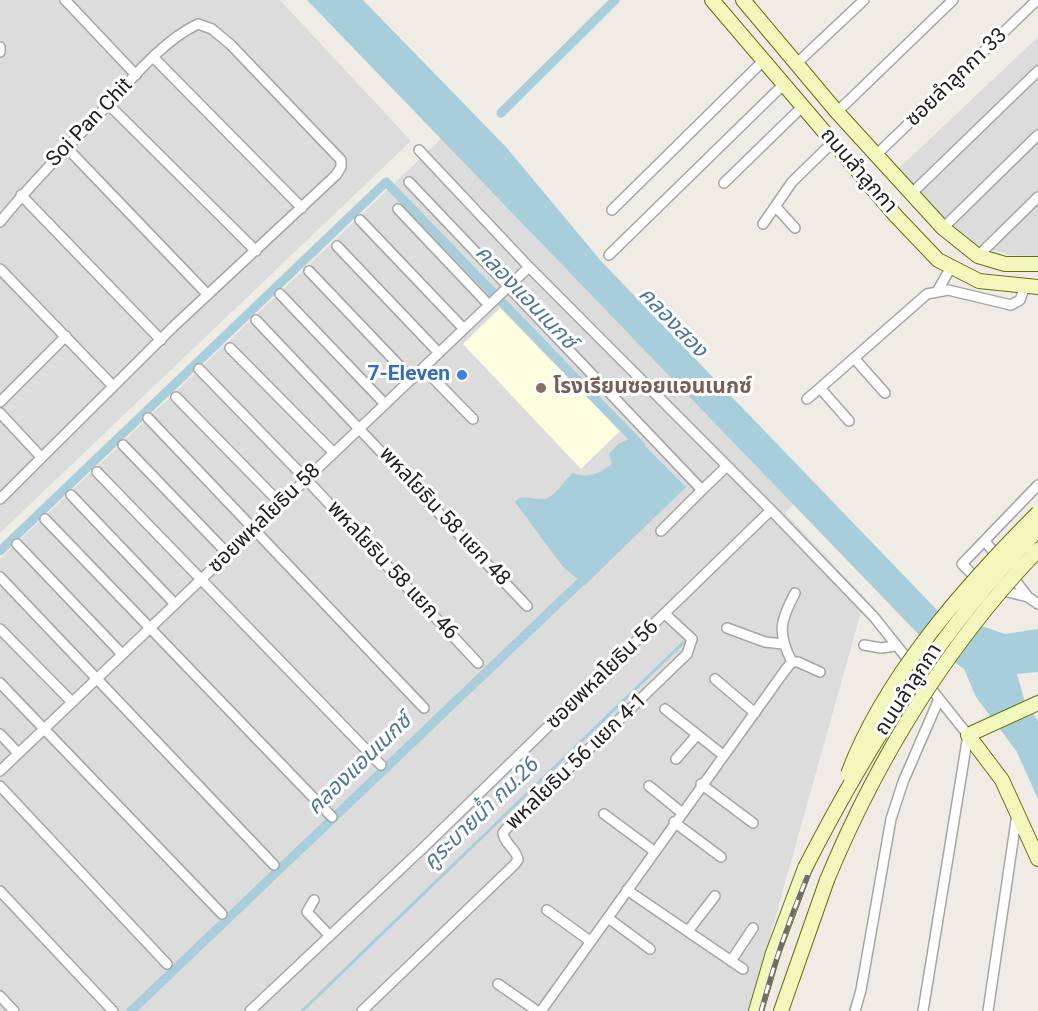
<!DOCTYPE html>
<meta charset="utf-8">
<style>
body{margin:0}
canvas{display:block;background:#efece6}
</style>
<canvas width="1038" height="1011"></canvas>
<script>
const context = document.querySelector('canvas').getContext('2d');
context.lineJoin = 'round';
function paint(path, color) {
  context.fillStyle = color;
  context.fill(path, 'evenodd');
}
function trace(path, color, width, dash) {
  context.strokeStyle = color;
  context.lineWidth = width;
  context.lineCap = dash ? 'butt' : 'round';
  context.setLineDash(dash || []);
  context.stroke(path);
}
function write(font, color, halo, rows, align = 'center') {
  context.font = font + ' Roboto,"Noto Sans Thai",sans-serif';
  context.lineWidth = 6;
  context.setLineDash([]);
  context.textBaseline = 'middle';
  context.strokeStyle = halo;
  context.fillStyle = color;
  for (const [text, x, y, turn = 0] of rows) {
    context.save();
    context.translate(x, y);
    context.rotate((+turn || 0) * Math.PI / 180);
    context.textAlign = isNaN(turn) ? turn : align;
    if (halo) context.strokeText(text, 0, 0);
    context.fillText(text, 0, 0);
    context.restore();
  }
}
const residential = new Path2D(`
 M 0,0 L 280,0 L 411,141 L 0,533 Z
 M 1038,37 L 1038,256 L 1010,255 L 973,244 L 958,235 L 898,169 Z
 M 443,137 L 797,501 L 785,513 L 865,598 L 749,1011 L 0,1011 L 0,559 Z`);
const education = new Path2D(`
 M 500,308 L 620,431 L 581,469 L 463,344 Z`);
const water = new Path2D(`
 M 307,0 L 363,0 L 506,147 L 601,261 L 938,611 L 1005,634 L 1038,629 L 1038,672 L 1017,674 L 1024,699 L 1038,721 L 1038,799 L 1017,752 L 976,697 L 964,669 L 922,638 Z
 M 635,436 L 686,487 L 585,585 L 563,567 L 515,502 L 519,498 C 528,496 535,500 543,499 C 555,498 564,480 573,473 C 587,479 601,473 612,464 L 609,454 L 618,444 Z`);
const stream = new Path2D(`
 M 302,1011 L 685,641`);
const canal = new Path2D(`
 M 501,113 L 615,0
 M 0,551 L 386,182 L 641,446
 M 131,1011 L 589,574`);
const street = new Path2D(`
 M 65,0 L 136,75
 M 0,47 L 0,52
 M 154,58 L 302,208
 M 796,64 L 864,0
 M 108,104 L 256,251
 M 837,112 L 953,0
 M 67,148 L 208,295
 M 419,150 L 529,267 L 771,510 L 874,617 L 968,735 L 923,1011
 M 876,155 L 1037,0
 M 409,182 L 702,490 L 726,467
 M 724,183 L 802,107
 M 911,194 L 1038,71
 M 21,195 L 161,340
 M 776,207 L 795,228
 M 398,209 L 489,305
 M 612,210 L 763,61
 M 360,220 L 464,329
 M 0,222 C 32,182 68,147 103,110 C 129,82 163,40 198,24 L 212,29 L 231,45 L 341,160 L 341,167 L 336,175 L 173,327 L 0,499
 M 763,224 L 792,182 L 833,142
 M 943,228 L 1038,135
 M 337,246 L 439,353
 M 609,255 L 783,85
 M 978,256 L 1038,197
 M 0,269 L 113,386
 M 309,271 L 412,379
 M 938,290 L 951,267
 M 280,294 L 385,404
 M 256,320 L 527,606
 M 230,348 L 334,453
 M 854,358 L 885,393
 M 423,368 L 473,419
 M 199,369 L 306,479 L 478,663
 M 176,397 L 281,504
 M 807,399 L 820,388
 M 0,402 L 66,336
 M 0,413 L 41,457
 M 148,418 L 424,708
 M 849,421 L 820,388 L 927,294 L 948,290 L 1011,305 L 1020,300 L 1025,286
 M 123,445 L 228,554
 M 97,472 L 381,765
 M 71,495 L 175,604
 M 45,519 L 332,817
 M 661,531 L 702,490
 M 985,541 L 1028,597 L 1038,604
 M 17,544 L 122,654
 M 0,577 L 274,865
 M 978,580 L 962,564 L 1038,485
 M 999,590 L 1028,597
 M 727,628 L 765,642 L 783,644
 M 0,629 L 72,702
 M 864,645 L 881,648 L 895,646
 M 792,662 C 777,633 780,621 795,593
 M 715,679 L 755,713
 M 0,683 L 222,914
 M 665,709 L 723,755
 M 0,734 L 18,753
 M 676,759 L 697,735
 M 0,771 L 529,267
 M 701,784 L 753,823
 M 0,786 L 167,964
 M 649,786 L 681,812
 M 604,814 L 654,851
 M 674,822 L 721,857
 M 627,890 L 743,969
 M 0,891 L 113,1011
 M 314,900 L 307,912 L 329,935
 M 547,910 L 590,941
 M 608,918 L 650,949
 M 688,931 L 715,896
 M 731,961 L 753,928
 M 498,984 L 537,1011
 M 0,996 L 14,1011
 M 250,1011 L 423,848 L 771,510
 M 362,1011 L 514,865 L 518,860 C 517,849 504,844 503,833 L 507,828 L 687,654 L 692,639 L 665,614
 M 541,1011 L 786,669 L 792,662 L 798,662 L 820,672
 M 855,1011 L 861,990 L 891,819 L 903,782 L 939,699
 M 988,1011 L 1017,814`);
const secondary = new Path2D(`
 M 712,0 L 896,216 L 938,260 L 979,281 L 1038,287
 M 743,0 L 837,112 L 943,228 L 978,256 L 1005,264 L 1038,264
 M 1038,703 L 968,735 L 1002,780 L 1038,859
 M 756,1011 L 773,953 L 805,868
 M 781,1011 L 827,880`);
const rail = new Path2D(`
 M 761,1011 C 810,830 907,665 1038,532`);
const secondaryBridge = new Path2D(`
 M 848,774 C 884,677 966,585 1038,513
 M 805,868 C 868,745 941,628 1038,530
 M 827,880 C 878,757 946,646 1038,550`);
const markers = [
 [462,375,6,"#3f7fe0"],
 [541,388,6,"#8d6e63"]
];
const streetNames = [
 ["ซอยลำลูกกา 33",957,78,-44],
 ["Soi Pan Chit",90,123,-46],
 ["ถนนลำลูกกา",858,171,49],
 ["พหลโยธิน 58 แยก 48",444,517,47],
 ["ซอยพหลโยธิน 58",265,519,-44],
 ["พหลโยธิน 58 แยก 46",392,571,47],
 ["ซอยพหลโยธิน 56",603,675,-44],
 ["ถนนลำลูกกา",909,690,-57],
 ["พหลโยธิน 56 แยก 4-1",577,762,-44]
];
const shopNames = [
 ["7-Eleven",450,375]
];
const educationNames = [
 ["โรงเรียนซอยแอนเนกซ์",553,388]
];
const waterNames = [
 ["คลองแอนเนกซ์",525,298,46],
 ["คลองสอง",672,323,46],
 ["คลองแอนเนกซ์",360,765,-44],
 ["คูระบายน้ำ กม.26",482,814,-44]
];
paint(residential, '#dddcdc');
paint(education, '#fdfee0');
paint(water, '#a8cedb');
trace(stream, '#a8cedb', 3);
trace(canal, '#a8cedb', 9);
trace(street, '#a6a6a6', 12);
trace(secondary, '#63720a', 16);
trace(street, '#fff', 9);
trace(secondary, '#f2f7bc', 14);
trace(rail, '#6d6d6d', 5);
trace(rail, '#fff', 3, [9]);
trace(secondaryBridge, '#63720a', 16, []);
trace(secondaryBridge, '#f2f7bc', 14);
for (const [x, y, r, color] of markers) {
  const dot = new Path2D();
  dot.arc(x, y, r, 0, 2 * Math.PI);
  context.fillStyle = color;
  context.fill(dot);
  trace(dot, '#fff', 2);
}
write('21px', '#1f1f1f', '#fff', streetNames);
write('bold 21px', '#366cbe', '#fff', shopNames, 'right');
write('bold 21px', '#785e54', '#fff', educationNames, 'left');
write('italic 22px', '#4c75a3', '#fff', waterNames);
</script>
